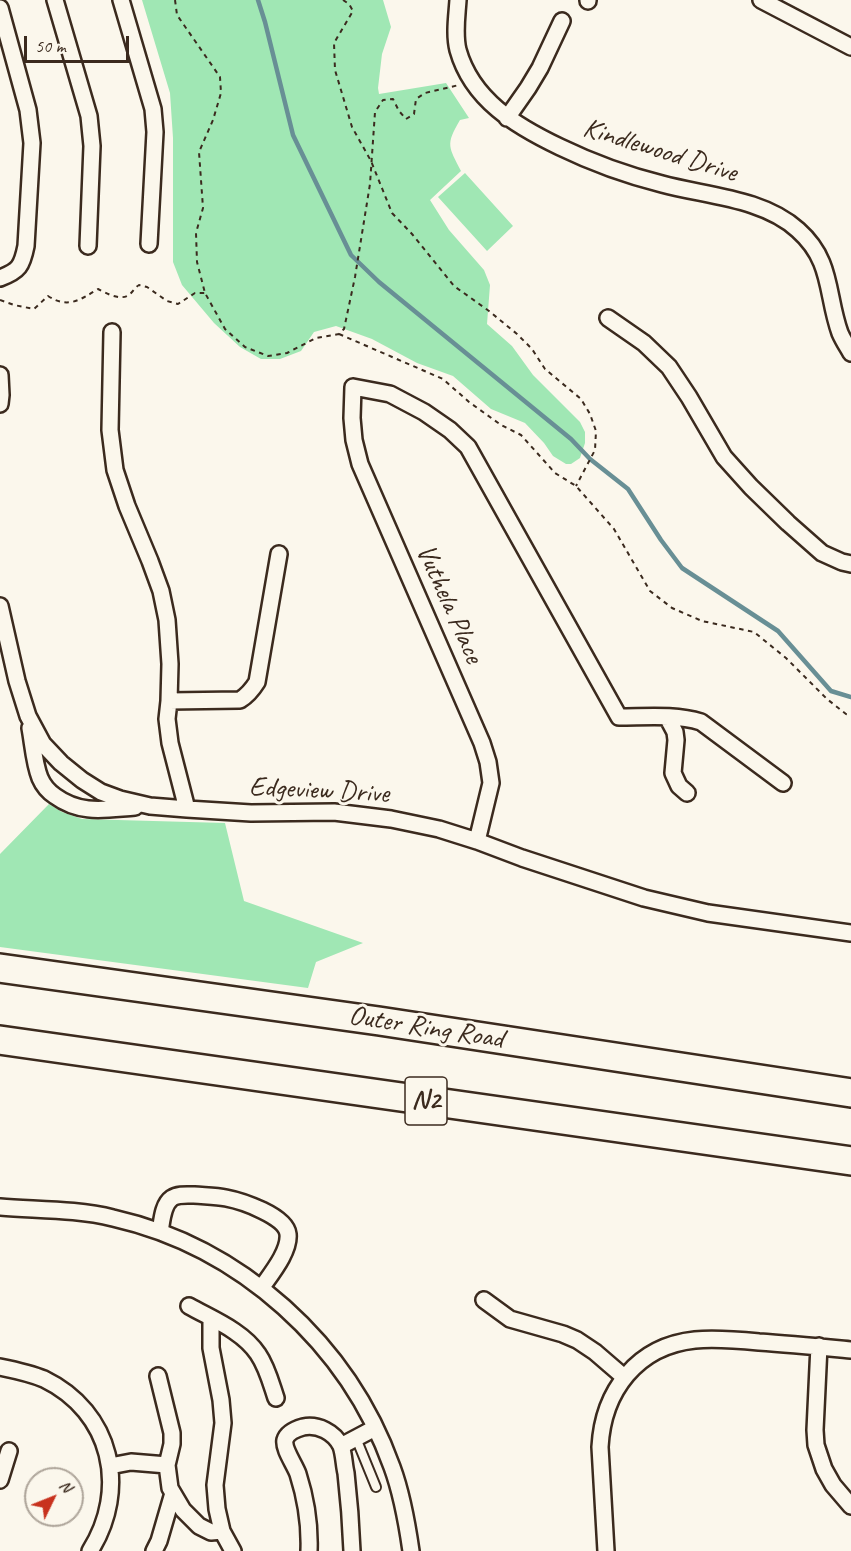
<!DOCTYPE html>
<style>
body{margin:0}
#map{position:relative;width:851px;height:1551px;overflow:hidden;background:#fbf7ec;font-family:Caveat,sans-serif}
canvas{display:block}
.north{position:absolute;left:24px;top:1467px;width:60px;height:60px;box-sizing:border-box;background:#fbf7ec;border:2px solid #aea59a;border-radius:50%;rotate:47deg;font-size:16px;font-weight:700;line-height:24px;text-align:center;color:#3b2a1e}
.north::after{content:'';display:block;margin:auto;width:21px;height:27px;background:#c8321e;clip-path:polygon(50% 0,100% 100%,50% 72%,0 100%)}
.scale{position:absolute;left:24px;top:36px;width:105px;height:27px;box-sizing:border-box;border:3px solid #3b2a1e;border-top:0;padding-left:8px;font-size:18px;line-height:21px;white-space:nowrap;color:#3b2a1e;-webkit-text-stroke:4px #fbf7ec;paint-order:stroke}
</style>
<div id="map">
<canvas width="851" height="1551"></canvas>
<div class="north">N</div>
<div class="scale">50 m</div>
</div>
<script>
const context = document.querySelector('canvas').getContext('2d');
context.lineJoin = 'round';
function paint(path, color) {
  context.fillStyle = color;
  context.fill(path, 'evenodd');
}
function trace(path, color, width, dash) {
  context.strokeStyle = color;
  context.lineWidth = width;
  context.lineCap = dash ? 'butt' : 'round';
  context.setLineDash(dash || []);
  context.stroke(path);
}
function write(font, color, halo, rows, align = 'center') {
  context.font = font + ' Caveat,sans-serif';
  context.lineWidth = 6;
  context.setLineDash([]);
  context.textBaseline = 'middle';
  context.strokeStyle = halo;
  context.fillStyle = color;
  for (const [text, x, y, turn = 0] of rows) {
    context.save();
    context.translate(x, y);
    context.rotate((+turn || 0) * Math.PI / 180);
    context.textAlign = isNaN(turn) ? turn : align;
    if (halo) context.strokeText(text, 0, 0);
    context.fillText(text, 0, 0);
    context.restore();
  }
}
const green = new Path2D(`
 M 142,0 L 383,0 L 391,27 L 382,54 L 378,88 L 379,94 L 446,83 L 469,118 L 460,120 C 445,145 449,147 461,171 L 430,200 L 449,230 L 484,270 L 490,285 L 487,324 L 512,346 L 533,375 L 580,422 L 585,432 L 585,443 L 580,458 L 571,464 L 566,464 L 553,456 L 544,443 L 525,423 L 491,409 L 453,376 L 417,363 L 372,339 L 336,326 L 314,332 L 301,351 L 280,359 L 261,359 L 240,347 L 214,323 L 182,285 L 173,262 L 173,138 L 170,93 Z
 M 465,173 L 513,226 L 487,251 L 438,197 Z
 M 49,804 L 62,812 L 82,819 L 225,823 L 244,901 L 363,943 L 316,962 L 308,988 L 0,947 L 0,854 Z`);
const stream = new Path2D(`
 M 258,0 L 265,22 L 293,135 L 351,255 L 379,282 L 571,439 L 590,459 L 628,489 L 661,540 L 682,568 L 778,631 L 831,691 L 851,697`);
const path = new Path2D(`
 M 175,0 L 177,15 L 220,77 L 221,93 L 213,120 L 199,152 L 203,208 L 196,233 L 197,262 L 205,293 L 225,329 L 245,347 L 268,356 L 287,353 L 316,338 L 339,334 L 344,329 L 355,277 L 370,184 L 375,112 L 383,100 L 393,99 L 399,111 L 406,119 L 414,114 L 416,99 L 425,93 L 459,85
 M 343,0 L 349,4 L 353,11 L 334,43 L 335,70 L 352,127 L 371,161 L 392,213 L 412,234 L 454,286 L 489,311 L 517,334 L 532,349 L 545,369 L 581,399 L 590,414 L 596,431 L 595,450 L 576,486
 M 0,300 L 14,305 L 34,309 L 48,296 C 68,309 80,300 98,289 C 106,293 118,300 127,296 C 132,294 134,288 139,285 L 147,287 L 167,301 L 178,304 L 195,293 L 205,293
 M 339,334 L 443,379 L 469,402 L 501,425 L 521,435 L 555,473 L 576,486 L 614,529 L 650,591 L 672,608 L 702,621 L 754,632 L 786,658 L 827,699 L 846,714 L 851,715`);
const lane = new Path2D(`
 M 356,1438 L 376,1487`);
const street = new Path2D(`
 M 55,0 L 89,116 L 92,146 L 88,246
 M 121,0 L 153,109 L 155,132 L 149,244
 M 458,0 C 457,16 454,34 458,50 C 472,100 516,126 560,147 C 593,163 626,175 662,184 C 706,196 763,198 798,230 C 833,261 826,294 840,333 C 843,340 847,346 851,353
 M 761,0 L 851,47
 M 588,1 L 588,0
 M 0,8 L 28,110 L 32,143 L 26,246 C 22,266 19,271 0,278
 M 507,118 L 528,88 L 540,68 L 562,21
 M 608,318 L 644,343 L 669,367 L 689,397 L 724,457 L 751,487 L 788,523 L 822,553 L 842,562 L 851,564
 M 112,332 L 110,430 L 115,470 L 127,506 L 150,561 L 161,591 L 167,620 L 170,664 L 169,701 L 167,719 L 170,743 L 187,809
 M 0,375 L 1,395 L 0,404
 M 0,606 L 17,681 L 28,716 L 43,744 L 61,763 L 82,780 L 101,792 L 120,799 L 150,806 L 187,809 L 251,813 L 334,812 L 391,819 L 439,829 L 477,841 L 522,858 L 644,898 L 708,913 L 851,933
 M 169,701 L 240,700 C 248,695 252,690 257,682 L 279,554
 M 667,717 L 675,732 L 676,740 L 673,773 L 679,786 L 687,793
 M 30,728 C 33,744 34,763 40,778 C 43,785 49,792 55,796 C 81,815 106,809 135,807
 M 477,841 L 491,783 L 488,762 L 482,743 L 360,464 L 354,440 L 352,418 L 353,387 L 390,394 L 424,412 L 450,430 L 468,447 L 619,717 C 646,717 675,714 701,722 L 783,783
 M 0,1207 C 37,1210 77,1209 113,1218 C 241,1247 348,1344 392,1467 C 402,1494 407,1523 411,1551
 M 160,1232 C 162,1222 162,1205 172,1198 C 178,1194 187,1195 194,1195 C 205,1196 216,1196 226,1198 C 242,1201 286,1216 288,1234 C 290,1251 271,1274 262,1287
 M 484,1300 L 510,1319 L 563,1334 L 577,1340 L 595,1352 L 624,1377
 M 189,1306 C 212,1319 243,1331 258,1354 C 267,1367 271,1383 276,1398
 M 211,1319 L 211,1348 L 221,1400 L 223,1423 L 215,1485 L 217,1509 L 222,1531 L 233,1551
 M 819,1346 L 815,1430 L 816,1445 L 824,1469 L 833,1485 L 851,1506
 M 0,1367 C 15,1370 30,1373 44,1379 C 112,1412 129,1489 90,1551
 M 158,1376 L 172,1433 L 172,1444 L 167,1465
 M 341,1446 L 375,1428
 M 110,1466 L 131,1462 L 167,1465 L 170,1488 L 183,1510 L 199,1526 L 211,1532 L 222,1531
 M 0,1480 L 9,1451
 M 154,1551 L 159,1541 L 173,1493
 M 309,1551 C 310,1525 306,1499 298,1474 C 295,1465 283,1449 285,1440 C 287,1433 296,1429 303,1427 C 318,1424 334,1432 341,1446 C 344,1454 344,1465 346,1473 C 349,1499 351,1525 352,1551
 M 606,1551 L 600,1447 C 603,1391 637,1346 695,1340 C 716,1338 738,1340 759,1342 C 790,1344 820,1347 851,1350`);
const highway = new Path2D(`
 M 0,968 L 379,1021 L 851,1093
 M 0,1040 L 851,1161`);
const shields = [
 [426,1101,42]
];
const shieldNames = [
 ["N2",426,1101]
];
const streetNames = [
 ["Kindlewood Drive",660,151,17],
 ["Vuthela Place",449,604,66],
 ["Edgeview Drive",319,791,3],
 ["Outer Ring Road",426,1028,9]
];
paint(green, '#a0e7b4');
trace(stream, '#688f95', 4.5);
trace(lane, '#3b2a1e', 12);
trace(street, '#3b2a1e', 20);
trace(highway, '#3b2a1e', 32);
trace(path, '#3b2a1e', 2, [4.5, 4.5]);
trace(lane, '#fbf7ec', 8);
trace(street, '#fbf7ec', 15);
trace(highway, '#fbf7ec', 27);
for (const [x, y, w] of shields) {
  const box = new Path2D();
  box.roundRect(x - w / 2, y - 24, w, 48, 4.5);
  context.fillStyle = '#fbf7ec';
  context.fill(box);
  trace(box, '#3b2a1e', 1.5);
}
write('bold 27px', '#3b2a1e', null, shieldNames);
write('28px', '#3b2a1e', '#fbf7ec', streetNames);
</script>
